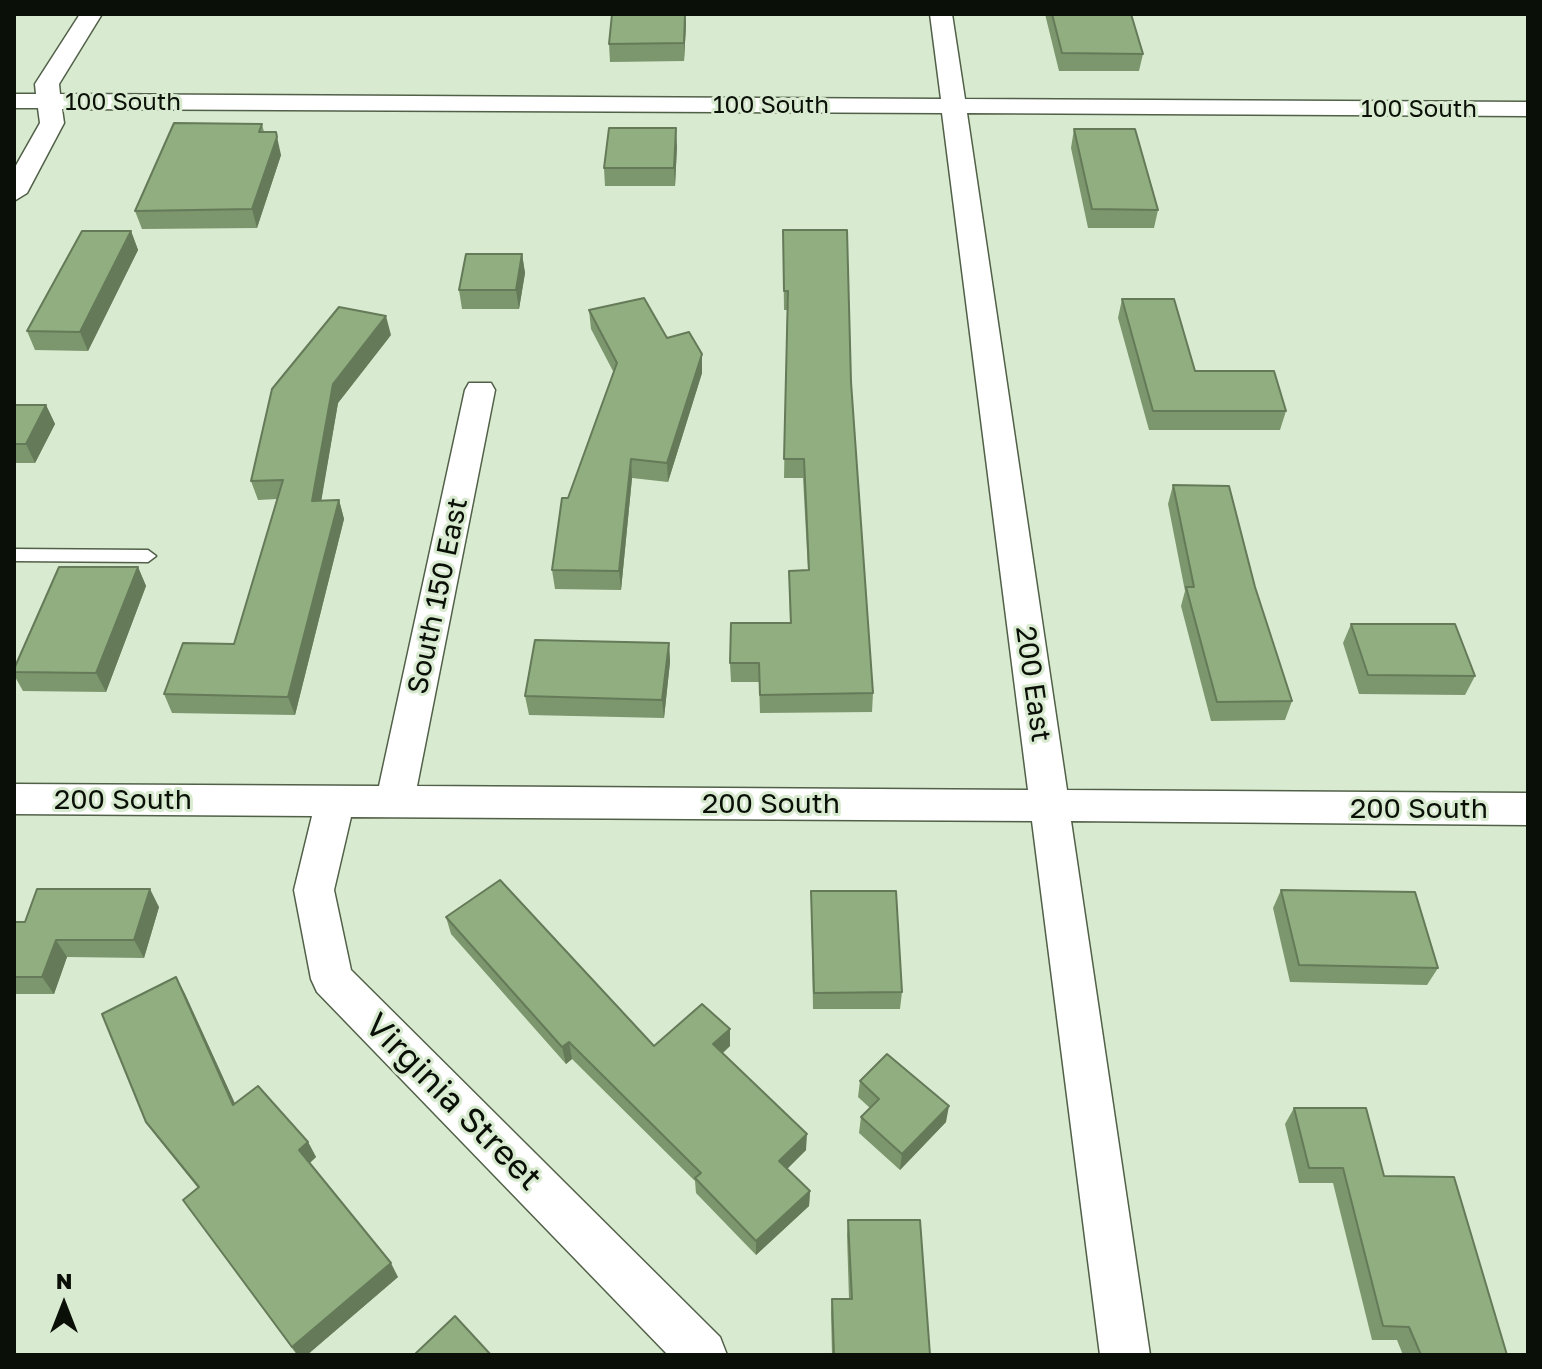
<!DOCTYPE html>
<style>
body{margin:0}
#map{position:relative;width:1542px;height:1369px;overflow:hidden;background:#d8eacf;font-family:"Golos Text",sans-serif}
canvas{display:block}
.frame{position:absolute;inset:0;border:16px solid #0a0f07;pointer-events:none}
.north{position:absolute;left:24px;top:1265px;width:80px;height:80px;-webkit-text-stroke:6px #d8eacf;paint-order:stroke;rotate:0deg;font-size:22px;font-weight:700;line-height:32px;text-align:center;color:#0a0f07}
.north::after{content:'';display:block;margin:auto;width:28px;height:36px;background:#0a0f07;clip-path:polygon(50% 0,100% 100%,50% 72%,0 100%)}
</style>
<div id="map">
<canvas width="1542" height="1369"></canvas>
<div class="frame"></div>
<div class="north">N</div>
</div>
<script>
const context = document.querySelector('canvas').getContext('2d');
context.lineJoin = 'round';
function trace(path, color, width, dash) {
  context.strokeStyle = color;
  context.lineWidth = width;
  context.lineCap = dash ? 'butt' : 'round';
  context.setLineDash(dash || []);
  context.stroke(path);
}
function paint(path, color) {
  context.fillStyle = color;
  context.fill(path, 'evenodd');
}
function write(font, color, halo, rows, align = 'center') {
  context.font = font + ' "Golos Text",sans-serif';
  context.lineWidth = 6;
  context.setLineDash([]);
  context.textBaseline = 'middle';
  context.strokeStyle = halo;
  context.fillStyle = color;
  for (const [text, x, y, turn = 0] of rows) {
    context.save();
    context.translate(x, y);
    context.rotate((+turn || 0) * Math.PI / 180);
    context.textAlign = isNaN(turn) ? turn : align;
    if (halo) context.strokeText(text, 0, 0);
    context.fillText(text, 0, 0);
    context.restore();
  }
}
const lane = new Path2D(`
 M 14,549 L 148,550 L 156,556 L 148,562 L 14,561 Z`);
const street = new Path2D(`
 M 80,14 L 102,14 L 59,84 L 60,94 L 941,99 L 930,14 L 952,14 L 965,99 L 1528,102 L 1528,116 L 967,113 L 1067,790 L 1528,793 L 1528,825 L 1071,821 L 1150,1355 L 1100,1355 L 1032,821 L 351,817 L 334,890 L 351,970 L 720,1337 L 727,1355 L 668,1355 L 317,992 L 311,979 L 294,890 L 312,816 L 14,814 L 14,784 L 379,786 L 465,390 L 469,383 L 491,383 L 495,390 L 417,786 L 1028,790 L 942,113 L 62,109 L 64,123 L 27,193 L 14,201 L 14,169 L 40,123 L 38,108 L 14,108 L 14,94 L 36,94 L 35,84 Z`);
const wall = new Path2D(`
 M 1045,14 L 1131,14 L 1143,54 L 1139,71 L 1059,71 Z
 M 686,23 L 684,61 L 610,62 L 609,44 Z
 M 262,124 L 264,132 L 281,155 L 257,228 L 142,229 L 135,211 Z
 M 1074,129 L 1158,210 L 1154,228 L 1088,228 L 1071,148 Z
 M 677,146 L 675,186 L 605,186 L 604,168 Z
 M 783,230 L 851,382 L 873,693 L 872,712 L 760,713 L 759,682 L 731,682 L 730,663 L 790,623 L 789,571 L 808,570 L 803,478 L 784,478 L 787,310 L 784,310 Z
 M 131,231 L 138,250 L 88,351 L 35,350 L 27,331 Z
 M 522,254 L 525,273 L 519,309 L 462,309 L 459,290 Z
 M 1122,299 L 1195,371 L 1286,411 L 1280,430 L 1149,430 L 1118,318 Z
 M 589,310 L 667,338 L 702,373 L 668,482 L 632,478 L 621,590 L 555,589 L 552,570 L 568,498 L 614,373 L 591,329 Z
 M 391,335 L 338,403 L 321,500 L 339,500 L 344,519 L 295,715 L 172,713 L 164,694 L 234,644 L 277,499 L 258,500 L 251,481 Z
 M 14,405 L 46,405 L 55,424 L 35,463 L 14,463 Z
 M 1173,485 L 1255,587 L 1292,701 L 1285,720 L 1211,721 L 1181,606 L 1185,591 L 1168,504 Z
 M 138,567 L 146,586 L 106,692 L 23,691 L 14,675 L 14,669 Z
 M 1351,624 L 1475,676 L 1465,695 L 1359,694 L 1343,643 Z
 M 669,643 L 670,662 L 664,718 L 529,715 L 525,696 Z
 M 1281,890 L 1438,968 L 1427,985 L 1290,982 L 1273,908 Z
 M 811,891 L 902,992 L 900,1009 L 813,1009 Z
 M 159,907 L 144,958 L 67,957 L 54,994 L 14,994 L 14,922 L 25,922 Z
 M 446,917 L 654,1046 L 730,1046 L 723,1053 L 806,1150 L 787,1169 L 810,1191 L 809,1206 L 756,1255 L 696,1193 L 695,1181 L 572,1059 L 566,1064 L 451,934 Z
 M 176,977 L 185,994 L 235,1104 L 308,1142 L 316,1157 L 310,1163 L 398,1277 L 307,1355 L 297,1355 L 183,1200 L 198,1188 L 157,1137 L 146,1122 Z
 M 860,1081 L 946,1122 L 900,1170 L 859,1133 L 861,1117 L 870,1108 L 858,1097 Z
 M 1294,1108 L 1384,1176 L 1507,1355 L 1403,1355 L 1397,1340 L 1372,1340 L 1333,1183 L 1299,1183 L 1285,1124 Z
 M 848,1220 L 930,1355 L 832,1355 L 831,1312 L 832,1299 L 849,1299 L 847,1235 Z`);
const shadedWall = new Path2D(`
 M 685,14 L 686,23 L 684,61 L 684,43 Z
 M 676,128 L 677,146 L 675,186 L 674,168 Z
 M 276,132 L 281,155 L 257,228 L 252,209 Z
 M 131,231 L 138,250 L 88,351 L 80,332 Z
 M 522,254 L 525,273 L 519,309 L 516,290 Z
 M 386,316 L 391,335 L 338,403 L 318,520 L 312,501 L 333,384 Z
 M 702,354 L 702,373 L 668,482 L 667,463 Z
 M 46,405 L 55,424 L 35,463 L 26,444 Z
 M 631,459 L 632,478 L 621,590 L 619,571 Z
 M 339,500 L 344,519 L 295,715 L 288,697 Z
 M 138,567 L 146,586 L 106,692 L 96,673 Z
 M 669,643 L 670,662 L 664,718 L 662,700 Z
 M 150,889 L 159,907 L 144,958 L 134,940 Z
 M 56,940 L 67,957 L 54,994 L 42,977 Z
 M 176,977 L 185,994 L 243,1121 L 233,1105 Z
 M 730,1029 L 730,1046 L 714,1060 L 713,1044 Z
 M 569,1042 L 572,1059 L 566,1064 L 562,1047 Z
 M 949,1106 L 946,1122 L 900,1170 L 902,1154 Z
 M 807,1134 L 806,1150 L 779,1177 L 779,1161 Z
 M 308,1142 L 316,1157 L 307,1165 L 299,1150 Z
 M 810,1191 L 809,1206 L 756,1255 L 756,1241 Z
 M 391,1263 L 398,1277 L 307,1355 L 298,1355 L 292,1347 Z`);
const building = new Path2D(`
 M 612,14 L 685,14 L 684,43 L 609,44 Z
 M 1052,14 L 1131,14 L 1143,54 L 1062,53 Z
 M 174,123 L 262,124 L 259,132 L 276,132 L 277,137 L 252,209 L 135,211 Z
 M 609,128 L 676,128 L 674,168 L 604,168 Z
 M 1074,129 L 1135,129 L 1158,210 L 1092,209 Z
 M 783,230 L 847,230 L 851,382 L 873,693 L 760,695 L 759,663 L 730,663 L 731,623 L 791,623 L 789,571 L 809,570 L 804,459 L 784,459 L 788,291 L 784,291 Z
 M 82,231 L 131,231 L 80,332 L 27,331 Z
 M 466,254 L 522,254 L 516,290 L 459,290 Z
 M 644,298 L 667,338 L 689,332 L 702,354 L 667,463 L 631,459 L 619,571 L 552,570 L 562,498 L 568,498 L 617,363 L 589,310 Z
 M 1122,299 L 1174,299 L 1195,371 L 1274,371 L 1286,411 L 1153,411 Z
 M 339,307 L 386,316 L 333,384 L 312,501 L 339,500 L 288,697 L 164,694 L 183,643 L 234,644 L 283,480 L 251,481 L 272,389 Z
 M 14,405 L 46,405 L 26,444 L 14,444 Z
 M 1173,485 L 1229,486 L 1255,587 L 1292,701 L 1217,702 L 1186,587 L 1194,587 Z
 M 59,567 L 138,567 L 96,673 L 14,672 L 14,669 Z
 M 1351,624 L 1455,624 L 1475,676 L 1368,675 Z
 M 535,640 L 669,643 L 662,700 L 525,696 Z
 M 500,880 L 654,1046 L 702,1004 L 730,1029 L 713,1044 L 807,1134 L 779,1161 L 810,1191 L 756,1241 L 695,1178 L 701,1173 L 569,1042 L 562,1047 L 446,917 Z
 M 37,889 L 150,889 L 134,940 L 56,940 L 42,977 L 14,977 L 14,922 L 25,922 Z
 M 1281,890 L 1415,892 L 1438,968 L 1299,965 Z
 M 811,891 L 896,891 L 902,992 L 814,993 Z
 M 176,977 L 233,1105 L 258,1086 L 308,1142 L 299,1150 L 391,1263 L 292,1347 L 183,1200 L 199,1187 L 146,1122 L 102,1014 Z
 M 887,1054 L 949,1106 L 902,1154 L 861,1117 L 879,1099 L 860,1081 Z
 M 1294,1108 L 1366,1108 L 1384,1176 L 1454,1177 L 1507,1355 L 1421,1355 L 1409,1327 L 1383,1326 L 1343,1168 L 1309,1168 Z
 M 848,1220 L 920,1220 L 930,1355 L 834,1355 L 832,1299 L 852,1299 Z
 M 455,1316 L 491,1355 L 414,1355 Z`);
const farStreetnames = [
 ["100 South",123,102],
 ["100 South",771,105],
 ["100 South",1419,109]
];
const streetNames = [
 ["South 150 East",438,596,-78],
 ["200 East",1033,684,82],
 ["200 South",123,800],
 ["200 South",771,804],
 ["200 South",1419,809]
];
const nearStreetnames = [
 ["Virginia Street",453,1102,45]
];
trace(lane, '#516048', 3);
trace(street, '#516048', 3);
paint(lane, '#fff');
paint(street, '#fff');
paint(wall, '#7c966d');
paint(shadedWall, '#657a59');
paint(building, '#90ae7f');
trace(building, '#657a59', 2);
write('24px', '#0a0f07', '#d8eacf', farStreetnames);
write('28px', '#0a0f07', '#d8eacf', streetNames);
write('34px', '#0a0f07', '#d8eacf', nearStreetnames);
</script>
